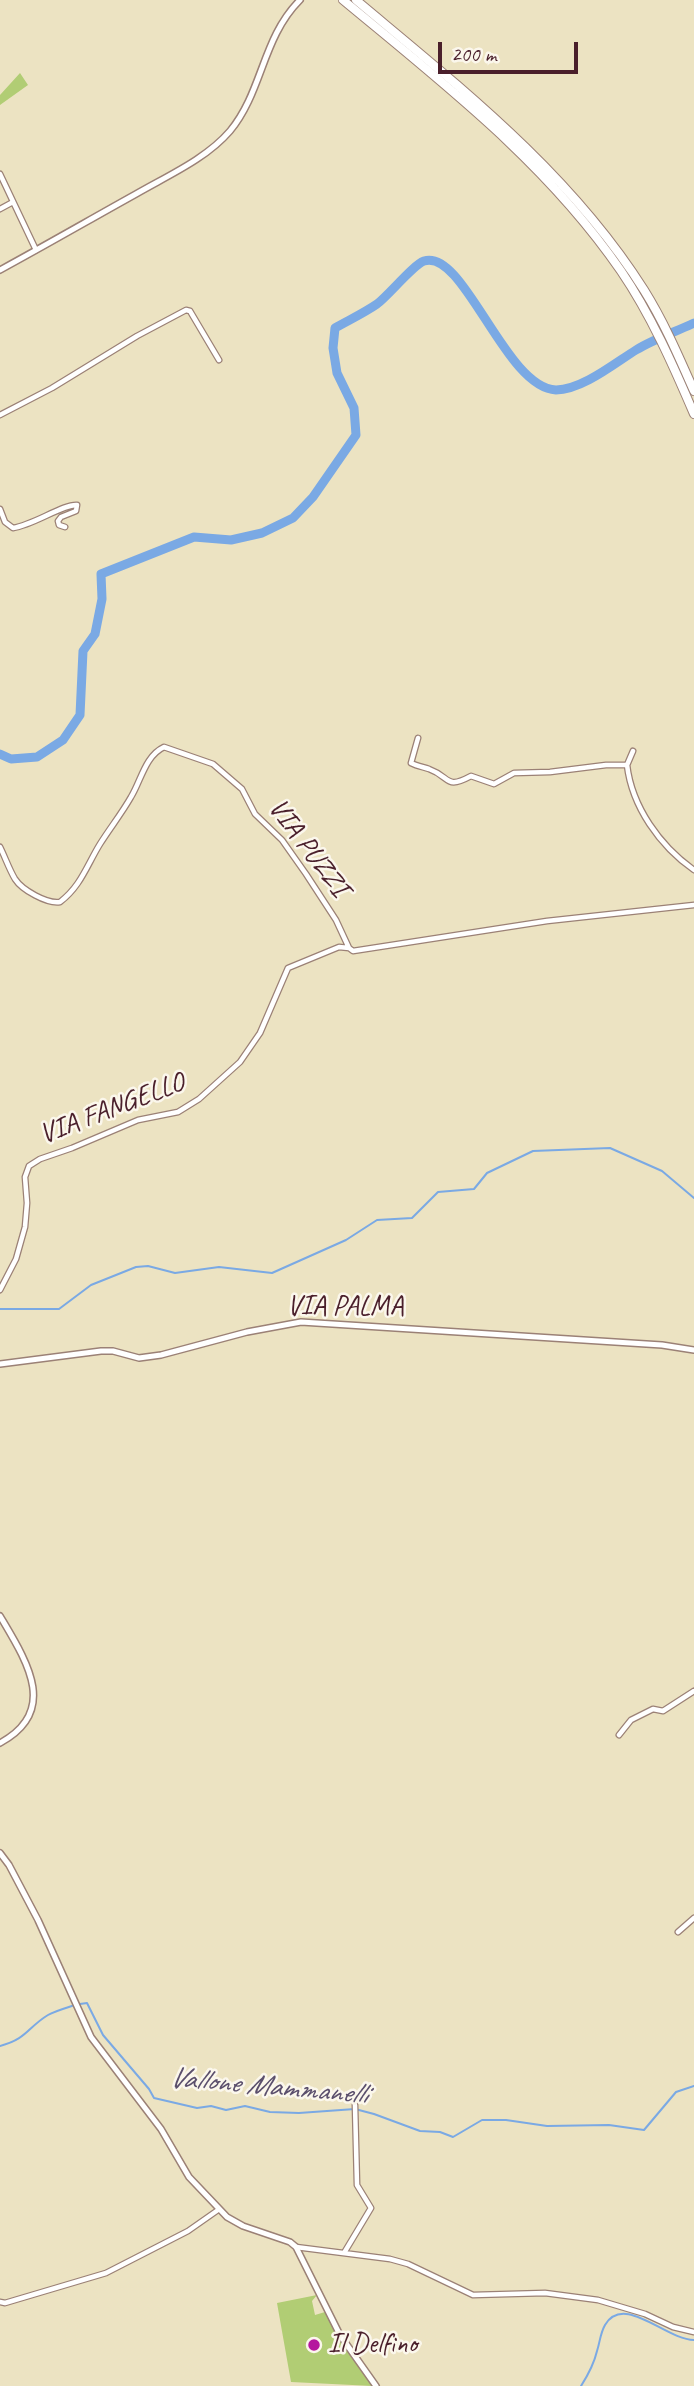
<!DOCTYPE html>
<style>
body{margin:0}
#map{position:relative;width:694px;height:2386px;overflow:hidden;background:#ece3c2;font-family:Caveat,sans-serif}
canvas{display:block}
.scale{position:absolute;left:438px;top:42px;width:140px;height:32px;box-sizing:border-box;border:4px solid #4a1f2b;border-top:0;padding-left:9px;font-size:21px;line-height:24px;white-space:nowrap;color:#4a1f2b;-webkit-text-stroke:5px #fbf7ec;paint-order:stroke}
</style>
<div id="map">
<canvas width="694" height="2386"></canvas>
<div class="scale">200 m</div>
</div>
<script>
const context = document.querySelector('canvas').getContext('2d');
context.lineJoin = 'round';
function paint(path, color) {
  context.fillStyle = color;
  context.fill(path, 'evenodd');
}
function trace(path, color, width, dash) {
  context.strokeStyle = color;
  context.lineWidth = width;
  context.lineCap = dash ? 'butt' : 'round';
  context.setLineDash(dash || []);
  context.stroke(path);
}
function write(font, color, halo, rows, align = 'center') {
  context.font = font + ' Caveat,sans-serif';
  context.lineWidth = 5;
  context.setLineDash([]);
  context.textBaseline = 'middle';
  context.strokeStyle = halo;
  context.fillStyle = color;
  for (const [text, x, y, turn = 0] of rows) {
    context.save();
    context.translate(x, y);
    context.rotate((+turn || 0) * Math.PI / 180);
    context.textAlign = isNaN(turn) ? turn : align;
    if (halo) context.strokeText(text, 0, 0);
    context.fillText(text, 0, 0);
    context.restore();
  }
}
const green = new Path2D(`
 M 20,73 L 28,85 L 0,105 L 0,95 Z
 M 317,2295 L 312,2301 L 315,2315 L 325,2312 L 338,2338 L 373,2386 L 291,2382 L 277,2303 Z`);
const stream = new Path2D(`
 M 0,1309 L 59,1309 L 91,1285 L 136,1267 L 148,1266 L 175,1273 L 219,1267 L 272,1273 L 346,1240 L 377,1220 L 412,1218 L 438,1192 L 474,1189 L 487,1173 L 533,1151 L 610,1148 L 662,1171 L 694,1198
 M 80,2004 L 87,2003 L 103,2035 L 149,2089 L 154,2098 L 197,2108 L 211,2106 L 226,2110 L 245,2106 L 270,2112 L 299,2113 L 355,2109 L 374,2114 L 420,2131 L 440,2132 L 453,2137 L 482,2120 L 506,2120 L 547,2126 L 609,2125 L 644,2130 L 676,2092 L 694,2086
 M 0,2046 C 27,2039 28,2027 48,2015 C 55,2011 66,2008 75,2005
 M 581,2386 C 588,2375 594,2364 597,2351 C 600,2342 600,2334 605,2325 C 624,2293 666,2340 694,2340`);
const river = new Path2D(`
 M 0,754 L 11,759 L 37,757 L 63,740 L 80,715 L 83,651 L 95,634 L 102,599 L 101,574 L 194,537 L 231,540 L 262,533 L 293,518 L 313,497 L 356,435 L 354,408 L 337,373 L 333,348 L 335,328 C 349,320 364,313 377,304 C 389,295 413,265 424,261 C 464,248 505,388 556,390 C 582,390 615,363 636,350 C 654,339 675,332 694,323`);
const minor = new Path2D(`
 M 0,174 L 36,250
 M 0,209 L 13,202
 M 0,415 L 52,388 L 137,336 L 186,310 L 190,311 L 219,360
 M 0,509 L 5,522 L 13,528 C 34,525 63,504 77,505 L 76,511 L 61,517 L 58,521 L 59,525 L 65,527
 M 418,738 L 411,763 C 417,766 423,767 429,769 C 451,777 445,790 471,776 L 494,784 L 514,773 L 550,772 L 606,765 L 627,765 C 632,807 660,846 694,870
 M 627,765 L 633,751
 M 0,847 C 5,857 9,869 15,879 C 22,890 47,904 60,902 C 81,886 87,865 100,844 C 110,828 122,813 131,797 C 141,781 145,756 164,747 L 213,764 L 242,789 L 255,814 L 282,840 L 306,874 L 336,920 L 349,948 L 353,951 L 547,921 L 694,905
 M 0,1290 L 16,1259 L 25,1227 L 27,1203 L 25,1177 L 29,1166 L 40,1159 L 72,1148 L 138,1120 L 178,1112 L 199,1099 L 240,1062 L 260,1033 L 288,968 L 339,947 L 349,948
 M 619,1735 L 631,1720 L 653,1709 L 663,1711 L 694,1691
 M 678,1932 L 694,1918
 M 296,2247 L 390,2259 L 408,2264 L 473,2295 L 545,2293 L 598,2300 L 645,2314 L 673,2327 L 694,2332
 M 344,2253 L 371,2208 L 357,2185 L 355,2105
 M 0,2302 L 5,2303 L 106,2273 L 188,2231 L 218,2210`);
const tertiary = new Path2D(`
 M 0,270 C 46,245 91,219 136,194 C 167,176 206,159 230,131 C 263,91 262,38 300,0
 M 0,1364 L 101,1351 L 113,1351 L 139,1358 L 161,1355 L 247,1332 L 301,1322 L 662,1345 L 694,1350
 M 0,1616 C 26,1660 60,1711 0,1743
 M 0,1853 L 9,1865 L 38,1920 L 91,2037 L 161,2129 L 189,2177 L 227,2217 L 243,2226 L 290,2242 L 296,2247 L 340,2335 L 376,2386`);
const motorway = new Path2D(`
 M 343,0 C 443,83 547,163 621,271 C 651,315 673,365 694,414
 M 356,0 C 461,88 570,173 644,290 C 664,322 679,357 694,391`);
const markers = [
 [314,2345,7,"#b5179e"]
];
const streetNames = [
 ["VIA PUZZI",308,848,53],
 ["VIA FANGELLO",112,1109,-21],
 ["VIA PALMA",345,1307]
];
const poiNames = [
 ["Il Delfino",328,2345]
];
const waterNames = [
 ["Vallone Mammanelli",268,2087,5]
];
paint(green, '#b1cd74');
trace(stream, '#7aa9e4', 2);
trace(river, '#7aa9e4', 9);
trace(minor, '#9b8176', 7);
trace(tertiary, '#9b8176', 8);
trace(motorway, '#9b8176', 10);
trace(minor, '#fff', 4.5);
trace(tertiary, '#fff', 5);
trace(motorway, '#fff', 8);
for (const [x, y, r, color] of markers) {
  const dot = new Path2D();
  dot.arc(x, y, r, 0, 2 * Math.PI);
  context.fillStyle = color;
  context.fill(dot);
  trace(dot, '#fbf7ec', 2.5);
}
write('28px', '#4a1f2b', '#fbf7ec', streetNames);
write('28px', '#4a1f2b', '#fbf7ec', poiNames, 'left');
write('italic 30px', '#5b4f6c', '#fbf7ec', waterNames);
</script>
